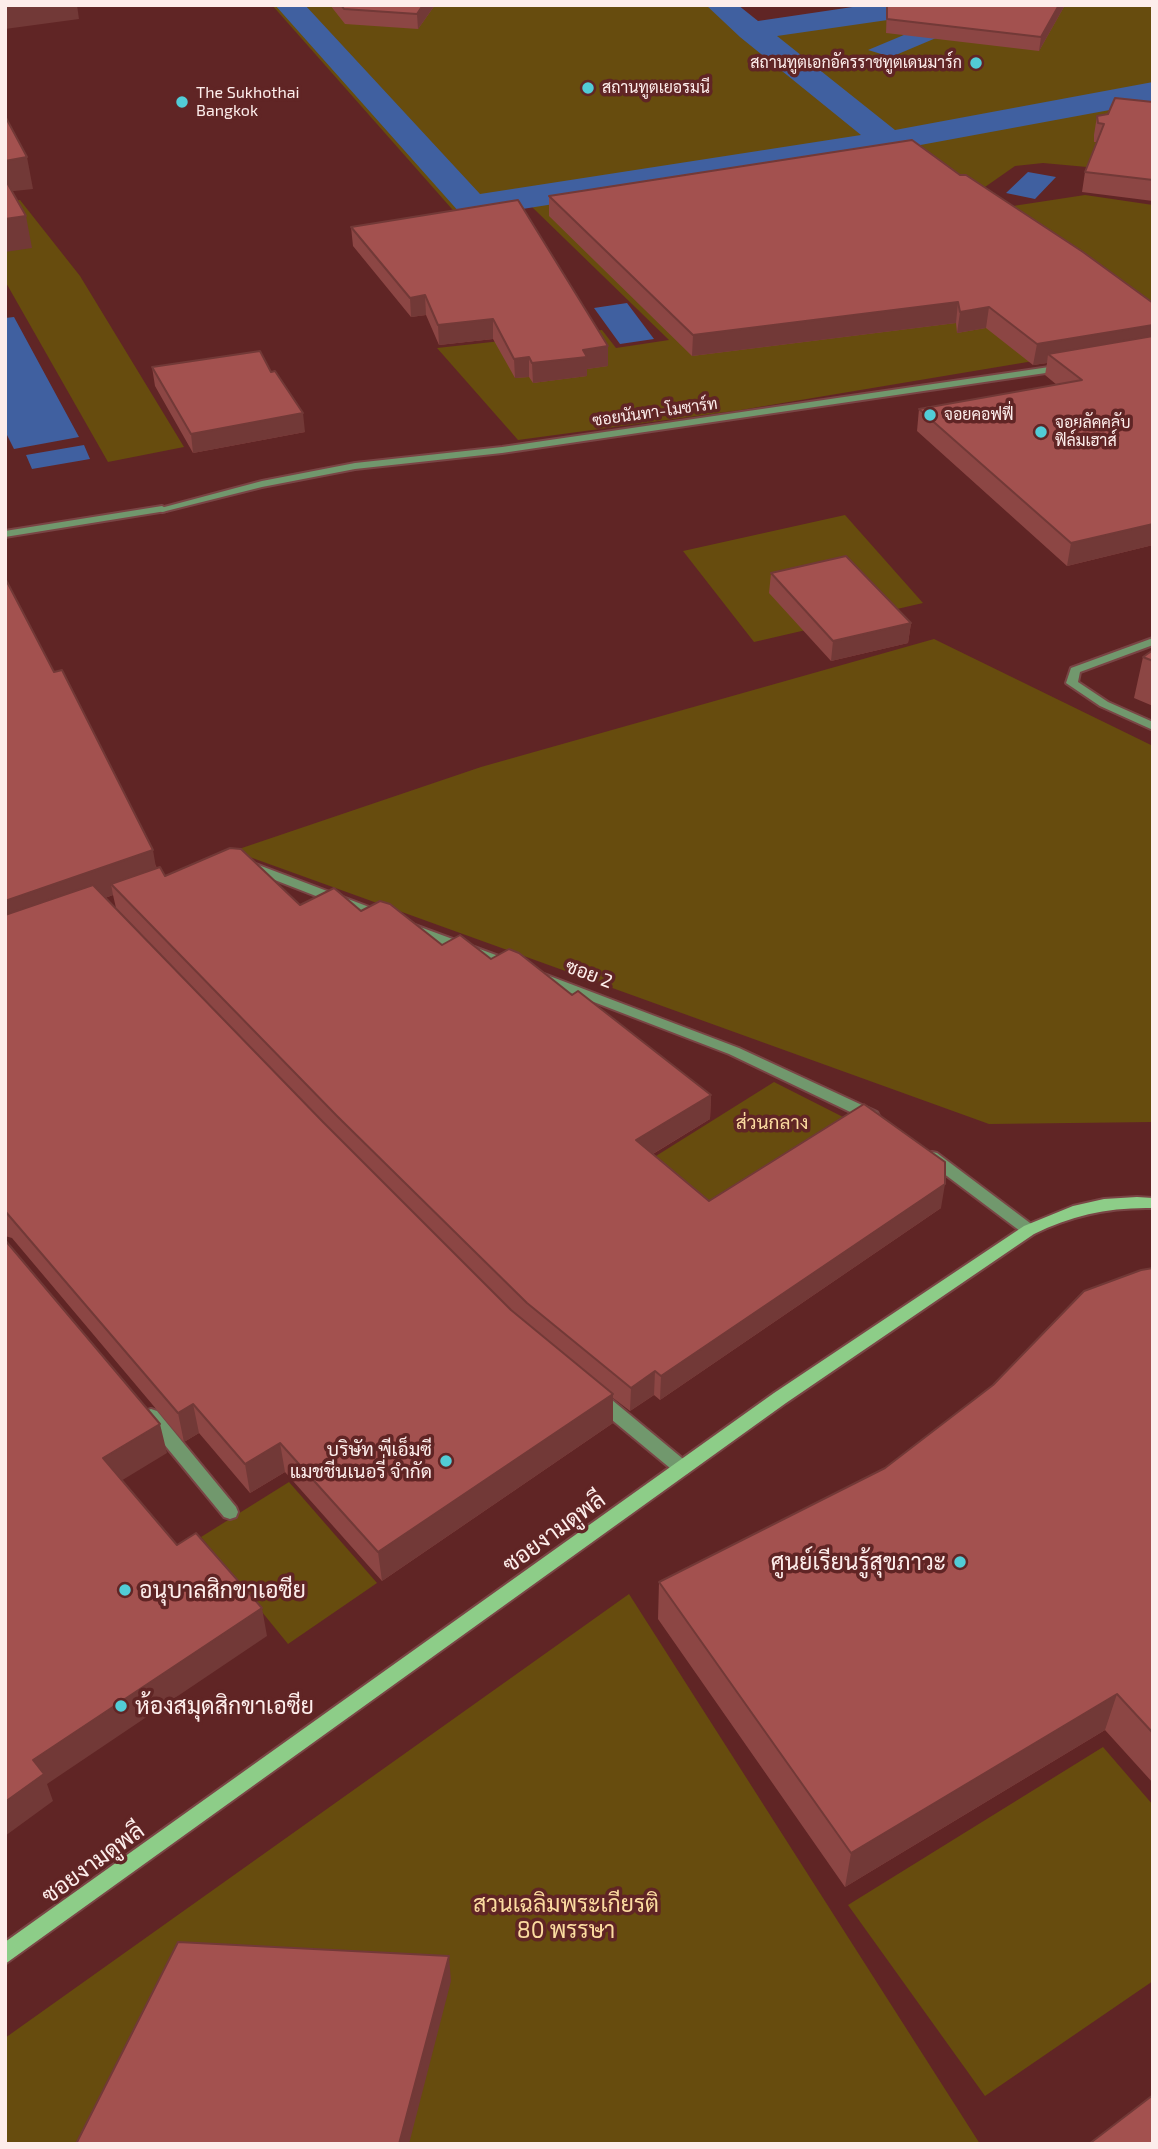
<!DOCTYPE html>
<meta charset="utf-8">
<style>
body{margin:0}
#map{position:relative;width:1158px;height:2149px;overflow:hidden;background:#602525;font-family:"Exo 2",sans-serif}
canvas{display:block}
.frame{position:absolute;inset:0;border:7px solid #fdedeb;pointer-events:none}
</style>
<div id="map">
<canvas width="1158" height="2149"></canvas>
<div class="frame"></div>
</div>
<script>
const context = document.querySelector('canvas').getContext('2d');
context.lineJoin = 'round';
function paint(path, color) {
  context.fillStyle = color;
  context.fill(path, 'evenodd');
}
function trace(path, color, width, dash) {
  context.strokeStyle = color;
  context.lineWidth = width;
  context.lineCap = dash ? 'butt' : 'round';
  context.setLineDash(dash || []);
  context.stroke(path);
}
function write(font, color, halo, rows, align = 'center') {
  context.font = font + ' "Exo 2",Sarabun,sans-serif';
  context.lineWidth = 7;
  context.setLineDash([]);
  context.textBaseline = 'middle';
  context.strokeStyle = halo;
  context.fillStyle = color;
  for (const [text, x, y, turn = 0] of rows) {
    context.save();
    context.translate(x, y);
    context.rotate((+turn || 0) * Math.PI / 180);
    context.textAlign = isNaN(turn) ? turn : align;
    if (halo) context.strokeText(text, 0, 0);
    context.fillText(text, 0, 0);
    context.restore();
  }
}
const green = new Path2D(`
 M 272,5 L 729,5 L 754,26 L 896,5 L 1153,5 L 1153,121 L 1098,168 L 1043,163 L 1015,166 L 985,187 L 990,200 L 1013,206 L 1085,195 L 1153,205 L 1153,341 L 741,410 L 518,440 L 437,348 L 602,330 L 616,348 L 669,340 L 532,207 L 459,217 Z
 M 20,200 L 80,276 L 184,447 L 108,462 L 5,281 L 5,202 Z
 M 845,515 L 923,603 L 754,642 L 683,551 Z
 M 934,639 L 1153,746 L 1153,1122 L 989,1124 L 233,851 L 481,767 Z
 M 774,1082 L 845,1118 L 695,1210 L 640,1166 Z
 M 289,1482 L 377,1583 L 288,1644 L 201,1537 Z
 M 629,1594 L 980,2144 L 5,2144 L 5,2038 Z
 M 1103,1747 L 1153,1805 L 1153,1981 L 985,2096 L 848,1905 Z`);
const water = new Path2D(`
 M 911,32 L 936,38 L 891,57 L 868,50 Z
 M 1028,172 L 1056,177 L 1035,199 L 1006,193 Z
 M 627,303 L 654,339 L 620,344 L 594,308 Z
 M 14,317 L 79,437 L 14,449 L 5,431 L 5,318 Z
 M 84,445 L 90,459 L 32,469 L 26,455 Z`);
const canal = new Path2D(`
 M 275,5 L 305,5 L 480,194 L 861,135 L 740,37 L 706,5 L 738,5 L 758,21 L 866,5 L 943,5 L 939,11 L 929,14 L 777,36 L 895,130 L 1153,82 L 1153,102 L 888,151 L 472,217 L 460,213 Z`);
const lane = new Path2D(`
 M 162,506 L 167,509 L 166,511 L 5,537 L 5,531 Z
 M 1153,638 L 1153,645 L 1080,672 L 1078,682 L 1108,702 L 1153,722 L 1153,730 L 1100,706 L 1066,683 L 1071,668 Z
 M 248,861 L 385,913 L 386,916 L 385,919 L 375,919 L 244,868 L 242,865 L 244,862 Z
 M 412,924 L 512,961 L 514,964 L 507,968 L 502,967 L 407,931 L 405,928 Z
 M 539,972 L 739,1048 L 877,1112 L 879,1116 L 872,1121 L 867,1120 L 729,1054 L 534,979 L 532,976 L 534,973 Z
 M 932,1152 L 937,1153 L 1034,1226 L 1037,1230 L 1034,1234 L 1024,1234 L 927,1161 L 925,1157 L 927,1153 Z`);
const street = new Path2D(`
 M 1063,365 L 1068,368 L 1066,370 L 502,453 L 355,469 L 262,487 L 162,512 L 157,509 L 262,481 L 355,463 L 502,447 Z
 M 600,1393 L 606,1395 L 688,1463 L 690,1468 L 688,1473 L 682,1475 L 676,1473 L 594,1405 L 592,1400 L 594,1395 Z
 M 151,1409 L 157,1411 L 236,1507 L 238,1512 L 236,1517 L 230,1519 L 224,1517 L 145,1421 L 143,1416 L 145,1411 Z`);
const secondary = new Path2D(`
 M 1137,1197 L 1153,1198 L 1153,1208 C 1110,1207 1072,1215 1034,1234 L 786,1403 L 5,1964 L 5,1942 L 774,1393 L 1024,1226 L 1073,1206 L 1104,1199 Z`);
const wall = new Path2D(`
 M 330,5 L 435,5 L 418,29 L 345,24 Z
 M 887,5 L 1065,5 L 1039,51 L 886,33 Z
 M 1153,102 L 1153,201 L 1082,192 L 1085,172 L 1097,142 L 1094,142 L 1094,135 L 1097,116 Z
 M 960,175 L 1153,303 L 1153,545 L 1067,566 L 917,431 L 919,409 L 1057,385 L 1045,375 L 1047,363 L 1033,365 L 986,328 L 957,333 L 956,323 L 692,356 L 549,216 L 549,196 Z
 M 351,227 L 608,366 L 587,369 L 587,376 L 533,383 L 529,377 L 515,378 L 493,339 L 439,345 L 426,315 L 411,317 L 353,246 Z
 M 152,367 L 271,372 L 305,432 L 193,453 L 155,386 Z
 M 771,573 L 911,623 L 908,643 L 831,661 L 769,593 Z
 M 5,578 L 157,868 L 165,876 L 300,905 L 361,911 L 442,945 L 491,959 L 572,995 L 711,1095 L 710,1119 L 653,1154 L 709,1201 L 941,1208 L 660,1400 L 654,1395 L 630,1411 L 613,1398 L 613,1423 L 382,1581 L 285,1472 L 250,1493 L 199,1433 L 184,1442 L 12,1238 L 5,1236 ZM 113,895 L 116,908 L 324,1124 L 105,898 Z
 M 1153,650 L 1153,706 L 1134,698 L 1143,657 Z
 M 1153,1268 L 1153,1783 L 1105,1730 L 845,1887 L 658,1619 L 659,1582 L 885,1468 Z`);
const shadedWall = new Path2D(`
 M 5,5 L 77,5 L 79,19 L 5,29 Z
 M 423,5 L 435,5 L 418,29 L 417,14 Z
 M 1059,5 L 1065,5 L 1039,51 L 1041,37 Z
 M 27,157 L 33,189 L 5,192 L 5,161 Z
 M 26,216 L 32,248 L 5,252 L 5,219 Z
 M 425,295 L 426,315 L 411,317 L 410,298 Z
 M 958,302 L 956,323 L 692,356 L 693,335 Z
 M 989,307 L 986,328 L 957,333 L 960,312 Z
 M 493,319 L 493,339 L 439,345 L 438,325 Z
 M 1153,325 L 1153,345 L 1048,354 L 1047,363 L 1033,365 L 1037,344 Z
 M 608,346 L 608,366 L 587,369 L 587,376 L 533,383 L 532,363 L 583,350 Z
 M 529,357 L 529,377 L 515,378 L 514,359 Z
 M 303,413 L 305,432 L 193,453 L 191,434 Z
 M 1153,524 L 1153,545 L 1067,566 L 1071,543 Z
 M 911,623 L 908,643 L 831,661 L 833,641 Z
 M 153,850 L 158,879 L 111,884 L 113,895 L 5,933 L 5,901 Z
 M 711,1095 L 710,1119 L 636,1164 L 636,1140 Z
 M 945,1184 L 941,1208 L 660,1400 L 661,1376 Z
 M 655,1371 L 654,1395 L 630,1411 L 631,1388 Z
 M 613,1394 L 613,1423 L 382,1581 L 378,1552 Z
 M 193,1404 L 199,1433 L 184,1442 L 178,1413 Z
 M 160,1424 L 167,1453 L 111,1487 L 103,1458 Z
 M 280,1443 L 285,1472 L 250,1493 L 245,1464 Z
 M 262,1608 L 267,1636 L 47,1784 L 53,1801 L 5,1836 L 5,1802 L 33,1760 Z
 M 1117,1694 L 1105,1730 L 845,1887 L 851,1853 Z
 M 449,1956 L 451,1981 L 409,2144 L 399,2144 Z`);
const building = new Path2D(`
 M 341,5 L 423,5 L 417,14 L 344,9 Z
 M 887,5 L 1059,5 L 1041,37 L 887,19 Z
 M 1115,98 L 1153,102 L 1153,180 L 1085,172 L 1104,124 L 1098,123 L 1097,116 L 1108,114 Z
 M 5,116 L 27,157 L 5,161 Z
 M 912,140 L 960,175 L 966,175 L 1083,252 L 1153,303 L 1153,325 L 1037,344 L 989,307 L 960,312 L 958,302 L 693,335 L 549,196 Z
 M 5,179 L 26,216 L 5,219 Z
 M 518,200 L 608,346 L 583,350 L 587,357 L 532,363 L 529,357 L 514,359 L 493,319 L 438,325 L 425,295 L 410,298 L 351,227 Z
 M 1153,336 L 1153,524 L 1071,543 L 919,409 L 1082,380 L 1048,354 Z
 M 260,351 L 271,372 L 275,371 L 303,413 L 191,434 L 152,367 Z
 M 846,556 L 911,623 L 833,641 L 771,573 Z
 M 5,578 L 54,672 L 62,670 L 153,850 L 5,901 Z
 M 1153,650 L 1153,661 L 1143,657 Z
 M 230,848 L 241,849 L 300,905 L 334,888 L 361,911 L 380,901 L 390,904 L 442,945 L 460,935 L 491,959 L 509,949 L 519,953 L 572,995 L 578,991 L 711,1095 L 636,1140 L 709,1201 L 864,1104 L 945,1162 L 945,1184 L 661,1376 L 655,1371 L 631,1388 L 527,1303 L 337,1116 L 111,884 L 160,867 L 165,876 Z
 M 93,885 L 323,1122 L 511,1310 L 613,1394 L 378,1552 L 280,1443 L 245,1464 L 193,1404 L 178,1413 L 5,1211 L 5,915 Z
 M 5,1240 L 160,1424 L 103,1458 L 177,1545 L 196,1533 L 262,1608 L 33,1760 L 44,1774 L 5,1802 Z
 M 1153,1268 L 1153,1733 L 1117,1694 L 851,1853 L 659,1582 L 885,1468 L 993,1385 L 1084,1291 L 1141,1270 Z
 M 178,1942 L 449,1956 L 399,2144 L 76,2144 Z
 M 1153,2095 L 1153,2144 L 1089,2144 Z`);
const markers = [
 [976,63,7,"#52ccd6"],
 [588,88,7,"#52ccd6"],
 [182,102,7,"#52ccd6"],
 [930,415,7,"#52ccd6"],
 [1041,432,7,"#52ccd6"],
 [446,1461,7,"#52ccd6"],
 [960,1562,7,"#52ccd6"],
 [125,1590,7,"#52ccd6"],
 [121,1706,7,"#52ccd6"]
];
const farPoinames = [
 ["สถานทูตเอกอัครราชทูตเดนมาร์ก",962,63,"right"],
 ["สถานทูตเยอรมนี",602,88],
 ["The Sukhothai",196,93],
 ["Bangkok",196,111],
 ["จอยคอฟฟี่",944,415],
 ["จอยลัคคลับ",1055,423],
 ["ฟิล์มเฮาส์",1055,441]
];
const farStreetnames = [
 ["ซอยนันทา-โมซาร์ท",655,412,-8]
];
const streetNames = [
 ["ซอย 2",589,974,21]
];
const parkNames = [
 ["ส่วนกลาง",772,1123]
];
const poiNames = [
 ["บริษัท พีเอ็มซี",432,1450],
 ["แมชชีนเนอรี่ จำกัด",432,1472]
];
const nearStreetnames = [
 ["ซอยงามดูพลี",554,1532,-36],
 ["ซอยงามดูพลี",93,1863,-36]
];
const nearPoinames = [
 ["ศูนย์เรียนรู้สุขภาวะ",946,1562,"right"],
 ["อนุบาลสิกขาเอซีย",139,1590],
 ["ห้องสมุดสิกขาเอซีย",135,1706]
];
const nearParknames = [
 ["สวนเฉลิมพระเกียรติ",566,1904],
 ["80 พรรษา",566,1930]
];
paint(green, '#674c0e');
paint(water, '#4060a0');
paint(canal, '#4060a0');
trace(lane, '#794545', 4);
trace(street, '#794545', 4);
trace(secondary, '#794545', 4);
paint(lane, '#71986d');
paint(street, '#71986d');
paint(secondary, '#8dcd88');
paint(wall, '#8c4644');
paint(shadedWall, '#723937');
paint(building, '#a3514f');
trace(building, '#723937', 2);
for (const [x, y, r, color] of markers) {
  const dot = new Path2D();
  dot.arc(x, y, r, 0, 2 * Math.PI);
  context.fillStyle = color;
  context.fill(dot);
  trace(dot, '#602525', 2.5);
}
write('16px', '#fdedeb', '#602525', farPoinames, 'left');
write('16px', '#fdedeb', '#602525', farStreetnames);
write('19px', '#fdedeb', '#602525', streetNames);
write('19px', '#fbdba0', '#602525', parkNames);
write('19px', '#fdedeb', '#602525', poiNames, 'right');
write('23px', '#fdedeb', '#602525', nearStreetnames);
write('23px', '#fdedeb', '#602525', nearPoinames, 'left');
write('23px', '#fbdba0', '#602525', nearParknames);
</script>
